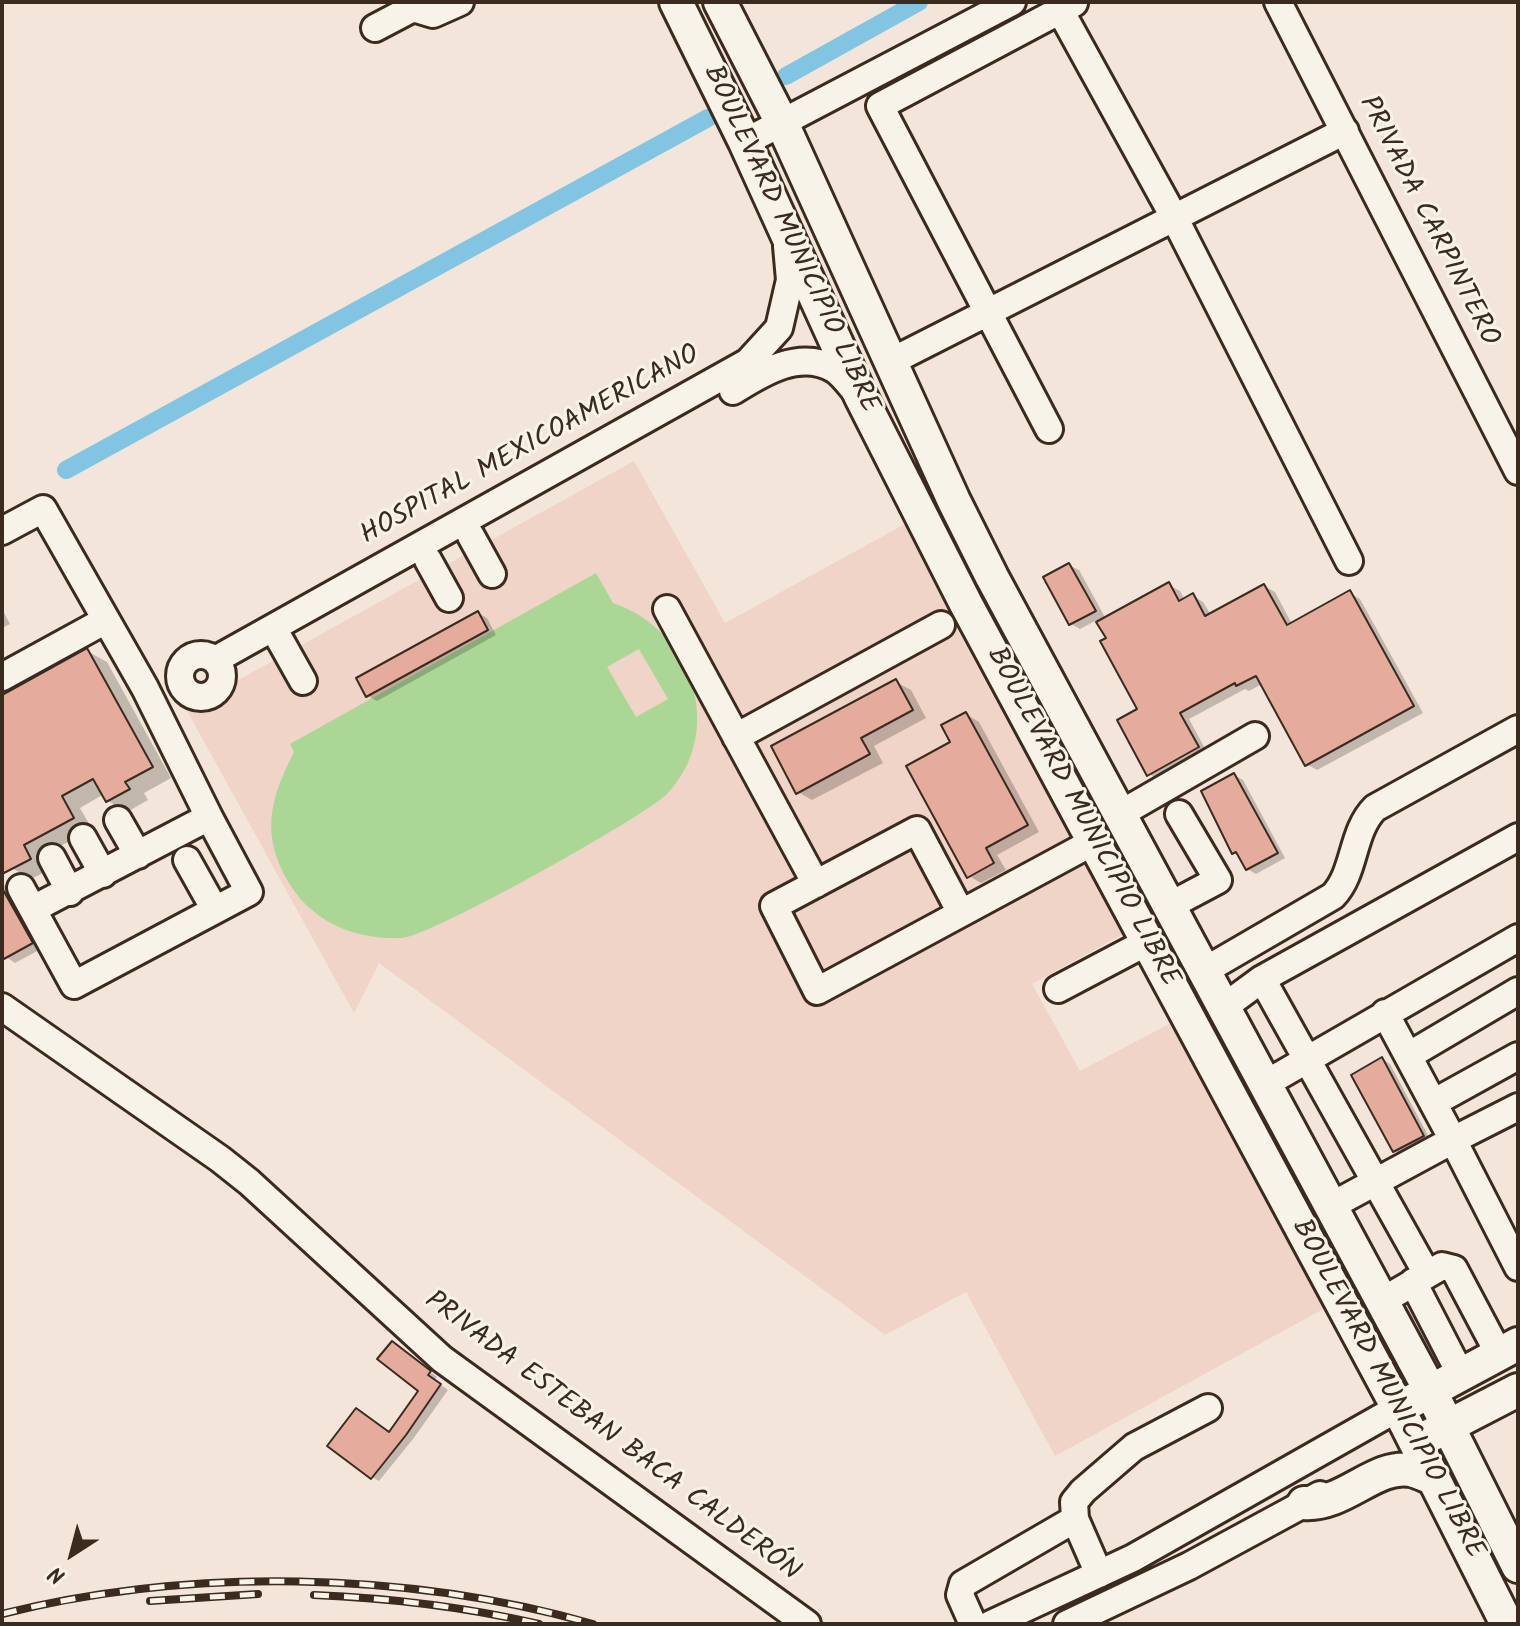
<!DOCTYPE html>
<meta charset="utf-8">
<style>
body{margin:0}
#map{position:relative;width:1520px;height:1626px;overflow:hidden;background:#f3e5d9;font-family:Kalam,sans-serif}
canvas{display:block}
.frame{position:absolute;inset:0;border:4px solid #3b2a1e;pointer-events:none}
.north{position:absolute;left:32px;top:1514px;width:80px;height:80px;-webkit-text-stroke:6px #f7f3e8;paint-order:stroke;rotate:216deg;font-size:22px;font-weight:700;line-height:32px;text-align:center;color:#3b2a1e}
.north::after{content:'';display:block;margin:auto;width:28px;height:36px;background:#3b2a1e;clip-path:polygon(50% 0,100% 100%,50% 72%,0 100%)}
</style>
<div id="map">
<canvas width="1520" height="1626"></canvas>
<div class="frame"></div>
<div class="north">N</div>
</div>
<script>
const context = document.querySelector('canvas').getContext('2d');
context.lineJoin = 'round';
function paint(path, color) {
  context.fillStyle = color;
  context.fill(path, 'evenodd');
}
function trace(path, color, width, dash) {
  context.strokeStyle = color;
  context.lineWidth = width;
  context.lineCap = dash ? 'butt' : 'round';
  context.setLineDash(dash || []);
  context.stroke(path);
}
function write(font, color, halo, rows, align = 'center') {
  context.font = font + ' Kalam,sans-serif';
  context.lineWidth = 6;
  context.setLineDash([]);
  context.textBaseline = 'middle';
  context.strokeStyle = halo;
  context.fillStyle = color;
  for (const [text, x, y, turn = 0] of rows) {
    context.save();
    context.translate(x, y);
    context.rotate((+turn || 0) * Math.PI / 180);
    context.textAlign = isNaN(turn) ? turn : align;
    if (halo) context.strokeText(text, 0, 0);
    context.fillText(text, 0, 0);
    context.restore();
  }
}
const built = new Path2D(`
 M 634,461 L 725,623 L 905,524 L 962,639 L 1123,934 L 1032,984 L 1080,1071 L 1171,1023 L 1325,1308 L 1055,1456 L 966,1292 L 885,1335 L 379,963 L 354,1013 L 186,709 Z`);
const green = new Path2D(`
 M 596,573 L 613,603 C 692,629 727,731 667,794 C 644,817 430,937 402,938 C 356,940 313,923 289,883 C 260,835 270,799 294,752 L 290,744 ZM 639,649 L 668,699 L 636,717 L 607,667 Z`);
const shadow = new Path2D(`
 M 1069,565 L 1079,570 L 1106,619 L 1169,585 L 1180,591 L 1185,600 L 1193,596 L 1203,602 L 1211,615 L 1264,586 L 1275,592 L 1292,624 L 1350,593 L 1360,599 L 1423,713 L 1317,770 L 1306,764 L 1262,684 L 1249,691 L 1245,689 L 1189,719 L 1208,754 L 1160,780 L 1149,774 L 1140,710 L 1097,620 L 1080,629 L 1071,624 Z
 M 2,609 L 10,624 L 2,628 Z
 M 478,613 L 487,618 L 496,635 L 377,701 L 368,696 Z
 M 87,651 L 107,662 L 171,778 L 144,793 L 148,800 L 127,812 L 108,801 L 104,794 L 80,808 L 92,829 L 42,856 L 49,870 L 31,879 L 12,868 L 2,850 L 2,697 Z
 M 896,682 L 911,690 L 926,718 L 874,746 L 883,763 L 812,800 L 798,792 Z
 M 966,714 L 979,722 L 1039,832 L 997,855 L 1006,870 L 981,883 L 969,876 L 953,742 Z
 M 1234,775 L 1243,780 L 1285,858 L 1256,874 L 1247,869 L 1240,856 L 1234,853 Z
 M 2,881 L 41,949 L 15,963 L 6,957 L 2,950 Z
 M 1382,1059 L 1390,1064 L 1431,1141 L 1403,1156 L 1395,1151 Z
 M 400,1348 L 437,1377 L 434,1380 L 448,1390 L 413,1439 L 379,1481 L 372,1477 L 390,1434 L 421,1390 Z`);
const canal = new Path2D(`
 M 786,76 L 919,2
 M 66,470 L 708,118`);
const building = new Path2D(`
 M 1069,563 L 1096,611 L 1069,625 L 1043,577 Z
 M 1169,582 L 1179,601 L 1193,593 L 1205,616 L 1264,584 L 1287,625 L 1350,590 L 1414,706 L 1305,766 L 1256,676 L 1236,686 L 1235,683 L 1180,713 L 1199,747 L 1147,776 L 1117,720 L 1137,709 L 1100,641 L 1106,638 L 1096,622 Z
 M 478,611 L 488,630 L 366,697 L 356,678 Z
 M 87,648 L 153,767 L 125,782 L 130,789 L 106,802 L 93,779 L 62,796 L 74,818 L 24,845 L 31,859 L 2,874 L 2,695 Z
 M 896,679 L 913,710 L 861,738 L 870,754 L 796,794 L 771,746 Z
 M 966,712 L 1028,825 L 986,848 L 994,863 L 967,878 L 906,766 L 950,742 L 941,725 Z
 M 1234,773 L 1278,853 L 1246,870 L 1236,852 L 1232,854 L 1201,791 Z
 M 2,888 L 33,943 L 2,960 Z
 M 1382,1057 L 1424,1136 L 1393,1152 L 1351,1075 Z
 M 392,1341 L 431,1371 L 428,1375 L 441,1384 L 406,1435 L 371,1479 L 327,1446 L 356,1408 L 389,1432 L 418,1391 L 377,1359 Z`);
const minor = new Path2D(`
 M 1278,2 L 1518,471
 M 1060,10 L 1174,217 L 1349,561
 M 375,28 L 413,8 L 433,14 L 460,2
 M 745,142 L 1012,2
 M 892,361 L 1345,131
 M 733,391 C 762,373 799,349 834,369 C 842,374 849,384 856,392
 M 1049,429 L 880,106 L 1074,3
 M 2,531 L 43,509 L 145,688 L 209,817 L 33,909
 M 471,536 L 492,574
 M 428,560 L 449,598
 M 667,609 L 816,884
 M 280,640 L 303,681
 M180 676a21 21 0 1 1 42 0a21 21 0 1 1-42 0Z
 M 215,660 L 748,362 L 779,328 L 790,280 L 787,246
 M 2,677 L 106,620
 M 736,737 L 941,625
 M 1120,814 L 1255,736
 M 118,820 L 138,855
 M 83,838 L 103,874
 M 52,858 L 70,892
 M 187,860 L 215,910
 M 21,888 L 74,985 L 249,892 L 209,817
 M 1169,906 L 1218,880 L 1179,814
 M 961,913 L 917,830 L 774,906 L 817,991 L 1093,842
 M 1204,971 L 1333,896 C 1356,872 1351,832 1375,808 L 1518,729
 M 1262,979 L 1427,1274
 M 1058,989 L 1147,942
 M 2,1007 L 220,1159 L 249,1182 L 442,1359 L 807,1624
 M 1224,1007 L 1262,979 L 1518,837
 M 1385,1013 L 1453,1140 L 1518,1107
 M 1408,1056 L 1518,991
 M 1265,1084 L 1518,938
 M 1433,1103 L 1518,1056
 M 1331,1206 L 1453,1140 L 1518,1267
 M 1413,1282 L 1461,1375
 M 1382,1301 L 1442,1266 L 1454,1269 L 1499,1354
 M 1099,1574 L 1075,1519 L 1074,1502 L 1083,1491 L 1134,1447 L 1208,1408
 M 973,1624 L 960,1595 L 963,1584 L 1075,1519
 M 991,1624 L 1133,1558 L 1398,1408
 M 1067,1624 L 1189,1566 L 1320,1495`);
const major = new Path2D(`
 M 676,2 L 745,142 L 861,397 L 966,604 L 1398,1408 L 1507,1624
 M 720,2 L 782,123 L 954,501 L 992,577 L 1431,1392 L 1518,1566
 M 1412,1401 L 1518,1344
 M 1429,1436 L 1518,1390
 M 1304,1503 C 1344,1506 1375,1464 1410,1470 C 1418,1471 1426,1476 1434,1479`);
const rail = new Path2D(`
 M 314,1595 C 390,1598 465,1607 539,1624
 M 150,1601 L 258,1594
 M 2,1614 C 190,1567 407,1571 593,1624`);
const streetNames = [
 ["PRIVADA CARPINTERO",1427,222,63],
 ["BOULEVARD MUNICIPIO LIBRE",789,240,65],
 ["HOSPITAL MEXICOAMERICANO",531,447,-29],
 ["BOULEVARD MUNICIPIO LIBRE",1081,818,62],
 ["BOULEVARD MUNICIPIO LIBRE",1386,1390,62],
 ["PRIVADA ESTEBAN BACA CALDERÓN",611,1438,37]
];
paint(built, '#efd4c7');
paint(green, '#abd796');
paint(shadow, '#0003');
trace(canal, '#82c5e3', 18);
paint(building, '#e5ac9e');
trace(building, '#3b2a1e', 2);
trace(minor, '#3b2a1e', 32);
trace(major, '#3b2a1e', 38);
trace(minor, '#f7f3e8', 26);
trace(major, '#f7f3e8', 32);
trace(rail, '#3b2a1e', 8);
trace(rail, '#f7f3e8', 5, [15]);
write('28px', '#3b2a1e', '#f7f3e8', streetNames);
</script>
